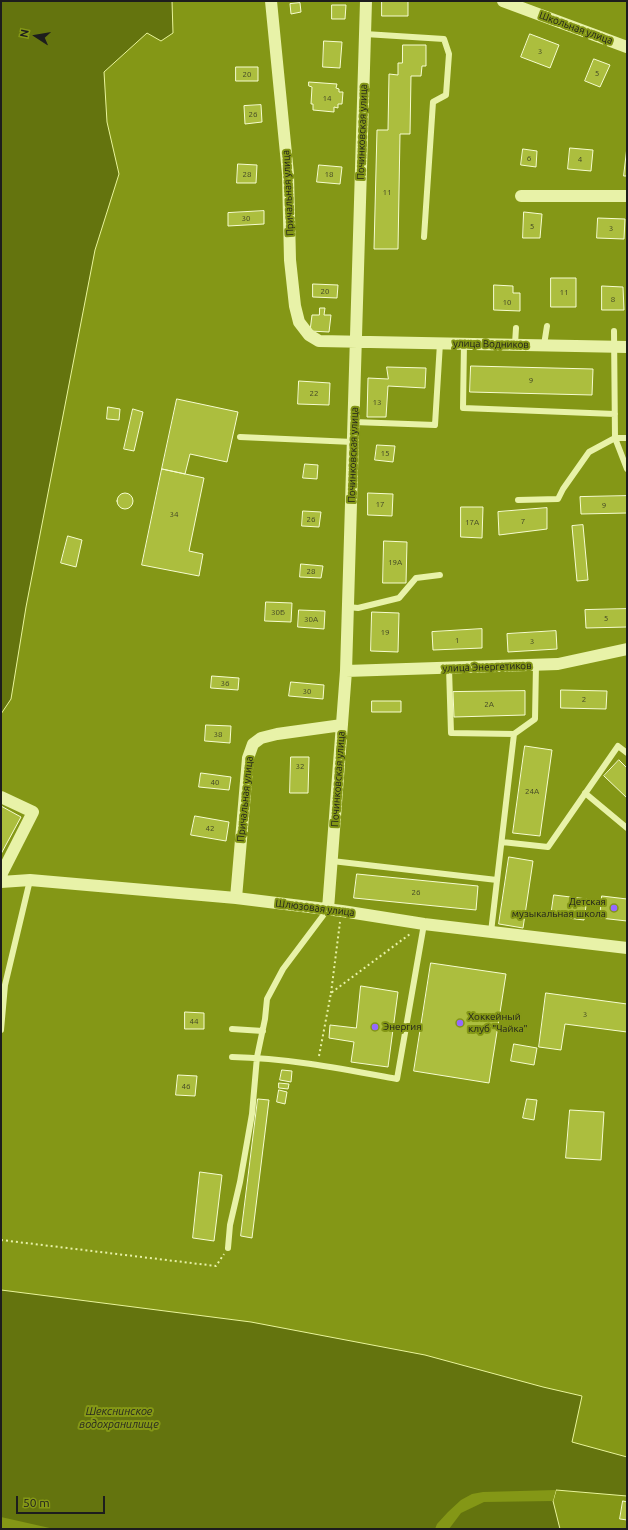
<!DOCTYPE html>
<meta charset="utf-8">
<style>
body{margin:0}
#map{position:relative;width:628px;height:1530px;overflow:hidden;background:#849716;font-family:Ubuntu,sans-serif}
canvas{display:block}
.frame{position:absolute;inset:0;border:2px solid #1d1d1d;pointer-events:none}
.north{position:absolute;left:16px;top:16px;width:40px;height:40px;-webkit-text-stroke:3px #849716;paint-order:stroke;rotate:282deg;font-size:11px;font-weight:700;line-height:16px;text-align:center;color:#1d1d1d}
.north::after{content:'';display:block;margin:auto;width:14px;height:18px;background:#1d1d1d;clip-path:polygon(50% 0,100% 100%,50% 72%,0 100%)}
.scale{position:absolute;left:16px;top:1496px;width:89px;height:18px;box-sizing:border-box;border:2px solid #1d1d1d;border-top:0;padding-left:5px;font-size:12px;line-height:14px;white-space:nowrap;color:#1d1d1d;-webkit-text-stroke:3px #849716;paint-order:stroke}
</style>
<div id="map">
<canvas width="628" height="1530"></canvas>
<div class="frame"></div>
<div class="north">N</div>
<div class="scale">50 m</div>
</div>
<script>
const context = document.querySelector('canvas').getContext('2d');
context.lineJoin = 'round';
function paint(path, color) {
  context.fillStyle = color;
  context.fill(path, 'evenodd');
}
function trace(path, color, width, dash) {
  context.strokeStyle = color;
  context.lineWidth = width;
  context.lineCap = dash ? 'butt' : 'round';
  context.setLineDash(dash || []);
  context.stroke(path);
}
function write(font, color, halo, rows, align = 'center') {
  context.font = font + ' Ubuntu,sans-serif';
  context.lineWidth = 4;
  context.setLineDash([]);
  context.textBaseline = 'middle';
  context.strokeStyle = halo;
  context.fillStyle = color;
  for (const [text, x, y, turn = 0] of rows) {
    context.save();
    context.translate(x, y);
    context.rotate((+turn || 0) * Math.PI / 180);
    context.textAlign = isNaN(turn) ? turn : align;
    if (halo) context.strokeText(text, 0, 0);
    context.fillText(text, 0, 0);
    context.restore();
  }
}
const water = new Path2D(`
 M 1,1 L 172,1 L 173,33 L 161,41 L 147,33 L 104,72 L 107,122 L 119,174 L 95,250 L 26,607 L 11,699 L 1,714 Z
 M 1,1290 L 251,1322 L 425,1355 L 543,1387 L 582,1396 L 572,1442 L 627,1457 L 627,1496 L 556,1490 L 553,1501 L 560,1529 L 1,1529 Z`);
const pier = new Path2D(`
 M 556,1490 L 553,1501 L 484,1502 L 461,1513 L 449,1529 L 435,1529 L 437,1524 L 448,1512 L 461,1500 L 472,1494 L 483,1492 Z
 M 1,1517 L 54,1529 L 1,1529 Z`);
const building = new Path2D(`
 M 382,1 L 408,1 L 408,16 L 382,16 Z
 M 300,3 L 301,12 L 291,14 L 290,4 Z
 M 332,5 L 346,5 L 345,19 L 332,19 Z
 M 530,34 L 559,45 L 550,68 L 521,57 Z
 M 324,41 L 342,42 L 340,68 L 323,67 Z
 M 403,45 L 426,45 L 426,66 L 422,66 L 421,76 L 411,76 L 410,134 L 400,134 L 398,249 L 374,249 L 377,130 L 388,130 L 389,74 L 398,75 L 398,63 L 402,63 Z
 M 594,59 L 610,65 L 600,87 L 585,81 Z
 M 236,67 L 258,67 L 258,81 L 236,81 Z
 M 309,82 L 337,84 L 336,88 L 339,89 L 339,92 L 343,92 L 342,104 L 338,104 L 338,108 L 334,107 L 334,112 L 313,110 L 313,104 L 311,104 L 312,87 L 309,86 Z
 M 261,105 L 262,122 L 245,124 L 244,106 Z
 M 627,147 L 627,176 L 624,176 Z
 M 570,148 L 593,150 L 591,171 L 568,169 Z
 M 523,149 L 537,151 L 536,167 L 521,165 Z
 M 238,164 L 257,165 L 256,183 L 237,183 Z
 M 319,165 L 342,167 L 340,184 L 317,182 Z
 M 264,211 L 264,224 L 228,226 L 228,213 Z
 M 524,212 L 542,214 L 540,238 L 523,238 Z
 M 598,218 L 625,219 L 624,239 L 597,238 Z
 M 551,278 L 576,278 L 576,307 L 551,307 Z
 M 313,284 L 338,285 L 337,298 L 313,297 Z
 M 494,285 L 513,286 L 513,293 L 520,293 L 520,311 L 494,310 Z
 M 602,286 L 623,287 L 624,310 L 602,310 Z
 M 320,308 L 325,308 L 324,315 L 331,315 L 329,332 L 310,331 L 312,315 L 319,315 Z
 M 471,366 L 593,369 L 592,395 L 470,392 Z
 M 387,367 L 426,368 L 425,388 L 388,386 L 386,417 L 367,417 L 368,378 L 388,379 Z
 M 299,381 L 330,383 L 329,405 L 298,404 Z
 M 177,399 L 238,412 L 227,462 L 190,454 L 185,474 L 162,469 Z
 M 108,407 L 120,409 L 119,420 L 107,419 Z
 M 133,409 L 143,412 L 134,451 L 124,449 Z
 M 377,445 L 395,446 L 393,462 L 375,460 Z
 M 305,464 L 318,465 L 317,479 L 303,478 Z
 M 162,469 L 204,478 L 189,551 L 203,554 L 199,576 L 142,565 Z
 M 368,493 L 393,494 L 392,516 L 368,515 Z
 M117 501a8 8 0 1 1 16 0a8 8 0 1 1-16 0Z
 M 627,496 L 627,513 L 581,514 L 580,497 Z
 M 461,507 L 483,507 L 482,538 L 461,537 Z
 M 547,508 L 547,529 L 499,535 L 498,512 Z
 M 303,511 L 321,512 L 319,527 L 302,526 Z
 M 583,525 L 588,580 L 577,581 L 572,526 Z
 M 68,536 L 82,540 L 76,567 L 61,563 Z
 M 384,541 L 407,542 L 406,583 L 383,583 Z
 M 301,564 L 323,566 L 321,578 L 300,577 Z
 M 266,602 L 292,603 L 291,622 L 265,621 Z
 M 627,609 L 627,627 L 586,628 L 585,610 Z
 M 299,610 L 325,611 L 324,629 L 298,627 Z
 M 372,612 L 399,613 L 398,652 L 371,651 Z
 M 482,629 L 482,648 L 433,650 L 432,632 Z
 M 556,631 L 557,649 L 508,652 L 507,634 Z
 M 212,676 L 239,678 L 238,690 L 211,688 Z
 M 291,682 L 324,685 L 323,699 L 289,696 Z
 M 561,690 L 607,691 L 606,709 L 561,708 Z
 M 525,691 L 525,715 L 454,717 L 453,692 Z
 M 372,701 L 401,701 L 401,712 L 372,712 Z
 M 206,725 L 231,726 L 230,743 L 205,741 Z
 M 525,746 L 552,750 L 540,836 L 513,833 Z
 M 291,757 L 309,757 L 308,793 L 290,793 Z
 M 619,760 L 627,768 L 627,798 L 604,776 Z
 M 201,773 L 231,777 L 229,790 L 199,787 Z
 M 1,806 L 21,817 L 1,854 Z
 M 195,816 L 229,822 L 226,841 L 191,835 Z
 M 509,857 L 533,861 L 523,928 L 499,924 Z
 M 357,874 L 478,886 L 476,910 L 354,898 Z
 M 554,895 L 587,899 L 584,920 L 551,916 Z
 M 602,896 L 627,899 L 627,921 L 600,918 Z
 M 431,963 L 506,974 L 489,1083 L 414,1071 Z
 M 361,986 L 398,992 L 388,1067 L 351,1062 L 354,1042 L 329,1038 L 330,1025 L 356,1028 Z
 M 546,993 L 627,1004 L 627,1032 L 565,1024 L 561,1050 L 539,1047 Z
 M 185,1012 L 204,1013 L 204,1029 L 185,1029 Z
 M 514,1044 L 537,1048 L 534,1065 L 511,1061 Z
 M 282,1070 L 292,1071 L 291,1082 L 280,1080 Z
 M 178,1075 L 197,1076 L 195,1096 L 176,1095 Z
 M 279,1083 L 289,1084 L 288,1089 L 279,1088 Z
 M 279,1090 L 287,1092 L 285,1104 L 277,1102 Z
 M 258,1099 L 269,1100 L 252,1238 L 241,1236 Z
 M 527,1099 L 537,1100 L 534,1120 L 523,1118 Z
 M 570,1110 L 604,1112 L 601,1160 L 566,1158 Z
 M 200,1172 L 222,1175 L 214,1241 L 193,1238 Z
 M 623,1501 L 627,1502 L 627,1520 L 620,1519 Z`);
const path = new Path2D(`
 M 331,993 L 340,922
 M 319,1056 L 331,993 L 410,934
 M 1,1240 L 216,1266 L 224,1254`);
const lane = new Path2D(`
 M 365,34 L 444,39 L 449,54 L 446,95 L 433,102 L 424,237
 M 464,343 L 463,408 L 615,414
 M 515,344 L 516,328
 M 544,345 L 547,326
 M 354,422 L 435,425 L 440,343
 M 240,437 L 353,442
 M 627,438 L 615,438 L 627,469
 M 518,500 L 558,499 L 563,489 L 589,452 L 615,438 L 614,331
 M 348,607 L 358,608 L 399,598 L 416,578 L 440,575
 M 449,668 L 451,733 L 514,734
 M 585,793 L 627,828
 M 502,842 L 548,847 L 618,746 L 627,753
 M 332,861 L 497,880
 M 491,932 L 514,734 L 535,719 L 536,665
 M 232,1029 L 263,1031
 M 1,1030 L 5,985 L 30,880
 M 232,1057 C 288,1058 343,1069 397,1079 L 424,924
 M 228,1248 L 230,1225 L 240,1182 L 252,1114 L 257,1057 L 265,1019 L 267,999 L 283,969 L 328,909`);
const street = new Path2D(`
 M 271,1 L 288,174 L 290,260 L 295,306 L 299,322 L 309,335 L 319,341 L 627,347
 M 503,1 L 627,47
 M 521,196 L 627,196
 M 346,671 L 558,664 L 627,649
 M 1,797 L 33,812 L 1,875
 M 1,882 L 30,880 L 236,898 L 342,911 L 424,924 L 627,948
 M 236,898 L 248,758 L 253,744 L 261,738 L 277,734 L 342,725
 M 328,909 L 346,671 L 366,1`);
const markers = [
 [614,908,4,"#9569ff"],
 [460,1023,4,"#9569ff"],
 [375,1027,4,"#9569ff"]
];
const numberNames = [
 ["3",540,51],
 ["5",597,73],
 ["20",247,74],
 ["14",327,98],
 ["26",253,114],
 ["6",529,158],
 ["4",580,159],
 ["28",247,174],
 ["18",329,174],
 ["11",387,192],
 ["30",246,218],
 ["5",532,226],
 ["3",611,228],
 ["20",325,291],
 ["11",564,292],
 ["8",613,299],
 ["10",507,302],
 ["9",531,380],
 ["22",314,393],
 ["13",377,402],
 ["15",385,453],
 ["17",380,504],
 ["9",604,505],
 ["34",174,514],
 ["26",311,519],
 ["7",523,521],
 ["17А",472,522],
 ["19А",395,562],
 ["28",311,571],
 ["30Б",278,612],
 ["5",606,618],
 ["30А",311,619],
 ["19",385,632],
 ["1",457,640],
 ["3",532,641],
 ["36",225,683],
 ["30",307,691],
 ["2",584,699],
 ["2А",489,704],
 ["38",218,734],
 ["32",300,766],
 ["40",215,782],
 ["24А",532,791],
 ["42",210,828],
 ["26",416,892],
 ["3",585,1014],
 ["44",194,1021],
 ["46",186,1086]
];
const streetNames = [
 ["Школьная улица",576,28,20],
 ["Починковская улица",362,132,-88],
 ["Причальная улица",288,193,-93],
 ["улица Водников",491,344,1],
 ["Починковская улица",353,455,-88],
 ["улица Энергетиков",487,667,-2],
 ["Починковская улица",338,779,-86],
 ["Причальная улица",245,799,-84],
 ["Шлюзовая улица",315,908,7]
];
const poiNames = [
 ["Детская",606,902,"right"],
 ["музыкальная школа",606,914,"right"],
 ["Хоккейный",468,1017],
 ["клуб \"Чайка\"",468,1029],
 ["Энергия",383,1027]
];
const waterNames = [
 ["Шекснинское",119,1411],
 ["водохранилище",119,1424]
];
paint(water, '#64740e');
trace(water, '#e9f49b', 1);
paint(pier, '#849716');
paint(building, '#acbe3e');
trace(building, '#f6fcd0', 1);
trace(path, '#e8f2a8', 2, [2, 3]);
trace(lane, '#e8f2a8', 6);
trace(street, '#e8f2a8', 12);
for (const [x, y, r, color] of markers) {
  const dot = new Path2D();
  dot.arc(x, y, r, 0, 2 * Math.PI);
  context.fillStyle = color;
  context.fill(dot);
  trace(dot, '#849716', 1.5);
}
write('8px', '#414525', null, numberNames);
write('10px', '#1d1d1d', '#849716', streetNames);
write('10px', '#1d1d1d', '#849716', poiNames, 'left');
write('italic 11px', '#272821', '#849716', waterNames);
</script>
